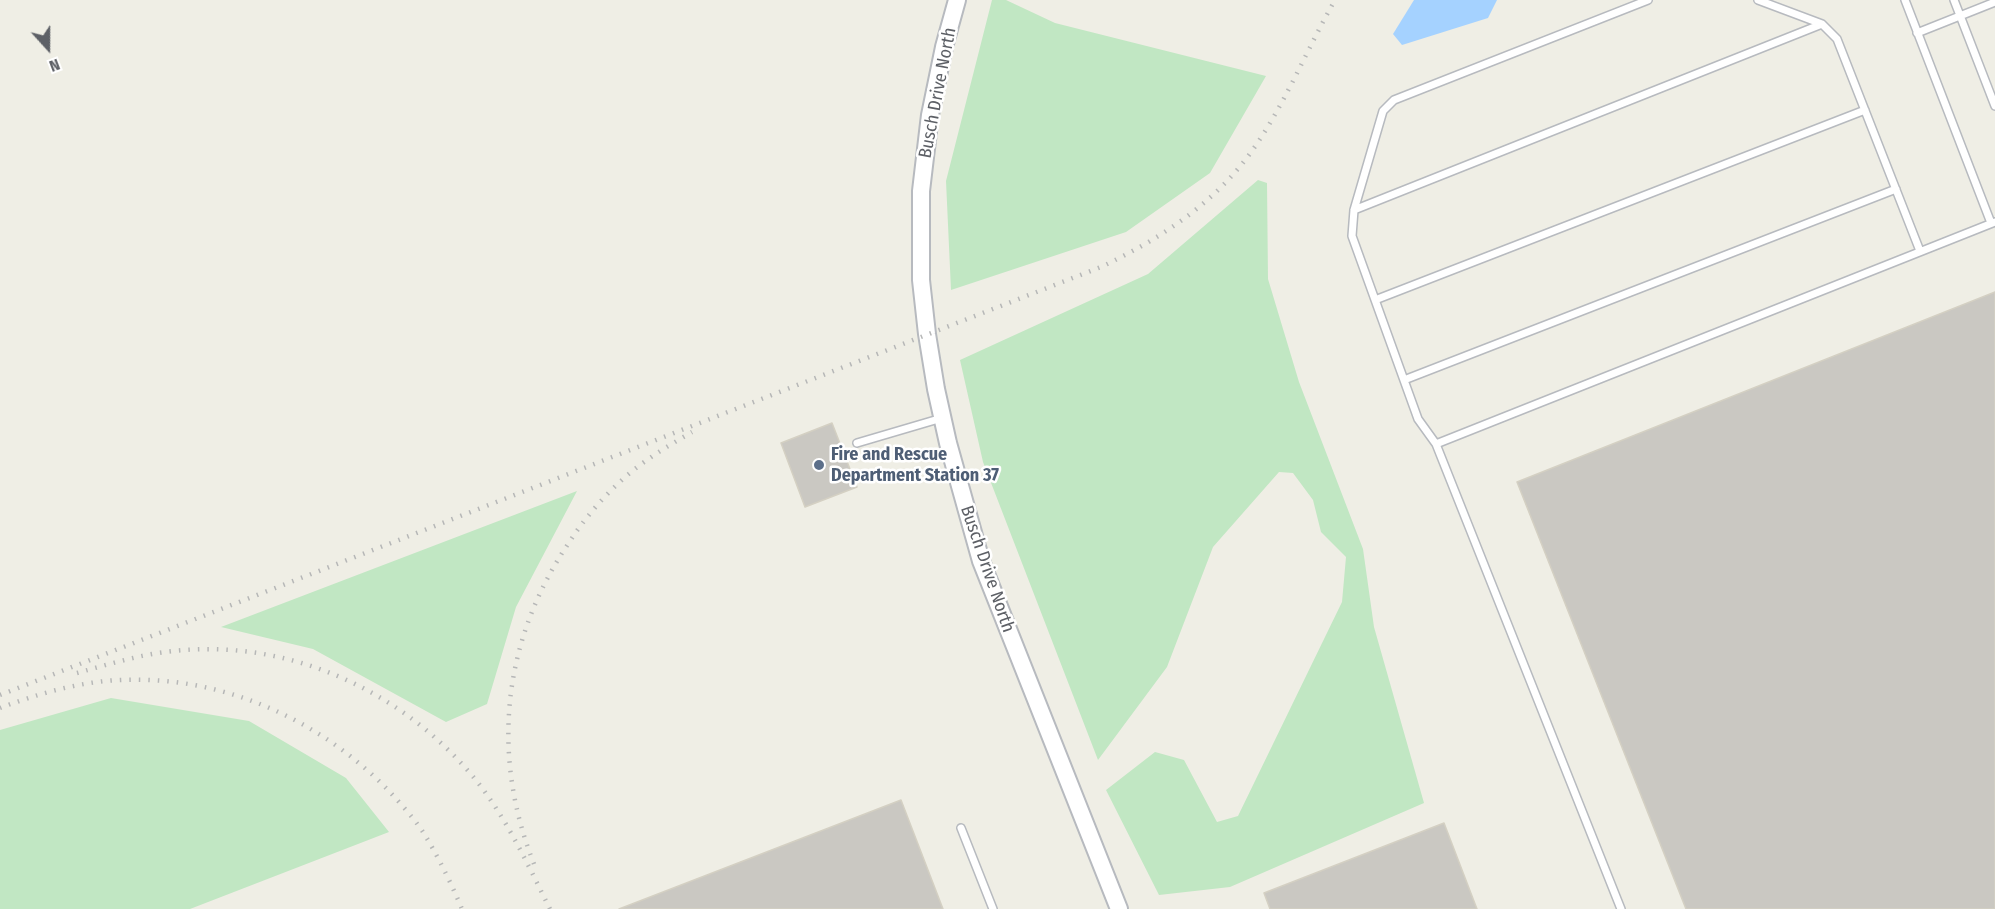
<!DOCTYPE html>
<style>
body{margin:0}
#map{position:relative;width:1995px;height:909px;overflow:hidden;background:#efeee5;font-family:"Fira Sans Condensed",sans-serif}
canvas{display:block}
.north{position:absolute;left:18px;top:18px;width:60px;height:60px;-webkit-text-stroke:4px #fff;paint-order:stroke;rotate:159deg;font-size:16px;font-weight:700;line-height:24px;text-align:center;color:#5d6066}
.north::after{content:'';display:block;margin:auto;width:21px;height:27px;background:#5d6066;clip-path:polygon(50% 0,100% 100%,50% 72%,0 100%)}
</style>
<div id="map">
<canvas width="1995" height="909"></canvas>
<div class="north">N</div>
</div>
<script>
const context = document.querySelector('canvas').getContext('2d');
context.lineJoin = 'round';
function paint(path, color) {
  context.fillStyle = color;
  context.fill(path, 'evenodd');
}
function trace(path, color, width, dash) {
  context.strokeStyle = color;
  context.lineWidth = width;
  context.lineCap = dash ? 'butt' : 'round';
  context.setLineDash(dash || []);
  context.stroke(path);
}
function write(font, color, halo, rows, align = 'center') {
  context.font = font + ' "Fira Sans Condensed",sans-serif';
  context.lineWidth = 5;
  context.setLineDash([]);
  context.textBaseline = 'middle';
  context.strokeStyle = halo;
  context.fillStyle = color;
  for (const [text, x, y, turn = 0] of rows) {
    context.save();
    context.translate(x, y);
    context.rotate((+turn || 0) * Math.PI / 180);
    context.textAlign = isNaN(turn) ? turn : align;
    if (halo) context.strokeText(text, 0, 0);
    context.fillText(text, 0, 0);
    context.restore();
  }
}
const green = new Path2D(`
 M 992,0 L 1006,0 L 1055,23 L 1266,76 L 1210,173 L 1126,232 L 951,290 L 946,181 Z
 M 1258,180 L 1267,183 L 1268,279 L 1299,382 L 1363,549 L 1374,627 L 1424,803 L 1230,887 L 1159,895 L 1106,790 L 1155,752 L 1184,760 L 1217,822 L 1238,816 L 1342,602 L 1346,557 L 1321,532 L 1313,500 L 1293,473 L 1279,472 L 1213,547 L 1167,667 L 1098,760 L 983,462 L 960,360 L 1148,274 Z
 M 577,491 L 516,607 L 487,704 L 446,722 L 313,649 L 221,627 Z
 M 111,698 L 249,721 L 346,778 L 389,832 L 190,909 L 0,909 L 0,730 Z`);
const water = new Path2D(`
 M 1414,0 L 1497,0 L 1488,18 L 1402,45 L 1393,34 Z`);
const building = new Path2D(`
 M 1995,292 L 1995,909 L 1686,909 L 1517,482 Z
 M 832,423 L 857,487 L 805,507 L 781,443 Z
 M 901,800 L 943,909 L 619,909 Z
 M 1444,823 L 1477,909 L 1270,909 L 1264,893 Z`);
const service = new Path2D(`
 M 1758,0 L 1822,24 L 1837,39 L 1920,251
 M 1905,0 L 1991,223
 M 1954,0 L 1995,106
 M 1917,33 L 1995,2
 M 1354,210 L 1822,24
 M 1375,300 L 1865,110
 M 1404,380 L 1896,189
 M 857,443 L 942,418
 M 1436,444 L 1418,419 L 1352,236 L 1354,210 L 1383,111 L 1394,100 L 1648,0
 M 961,828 L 993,909
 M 1621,909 L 1436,444 L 1995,222`);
const tertiary = new Path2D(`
 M 957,0 L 944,47 L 930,115 L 921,191 L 921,280 L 927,334 L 936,389 L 948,443 L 981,561 L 1119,909`);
const rail = new Path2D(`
 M 77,673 C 106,665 135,656 165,652 C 283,636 400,688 475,779 C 506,817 528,865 550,909
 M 0,695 L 1101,267 C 1160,239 1216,203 1254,148 C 1286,102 1307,49 1335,0
 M 0,708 C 37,694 79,682 119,680 C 220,675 318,718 388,790 C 400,803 413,817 423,832 C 438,856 451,883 462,909
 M 534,864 C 490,753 503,639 570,541 C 585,518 603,497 623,479 C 644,460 668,446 692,432`);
const markers = [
 [819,465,6,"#5c6f8a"]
];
const streetNames = [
 ["Busch Drive North",938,93,-79],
 ["Busch Drive North",987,569,71]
];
const serviceNames = [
 ["Fire and Rescue",831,455],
 ["Department Station 37",831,476]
];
paint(green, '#c1e7c3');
paint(water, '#a5d2ff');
paint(building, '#cac8c2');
trace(building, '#d4d0c3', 1.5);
trace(service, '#b7babf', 10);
trace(tertiary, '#b7babf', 20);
trace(service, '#fff', 7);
trace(tertiary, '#fff', 16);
trace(rail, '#b6b7b7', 4.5, [1.5, 8]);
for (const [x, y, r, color] of markers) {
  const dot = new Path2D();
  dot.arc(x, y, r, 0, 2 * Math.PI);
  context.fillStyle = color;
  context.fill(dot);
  trace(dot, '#fff', 2);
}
write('18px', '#5d6066', '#fff', streetNames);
write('bold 18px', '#4e5e75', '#fff', serviceNames, 'left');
</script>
